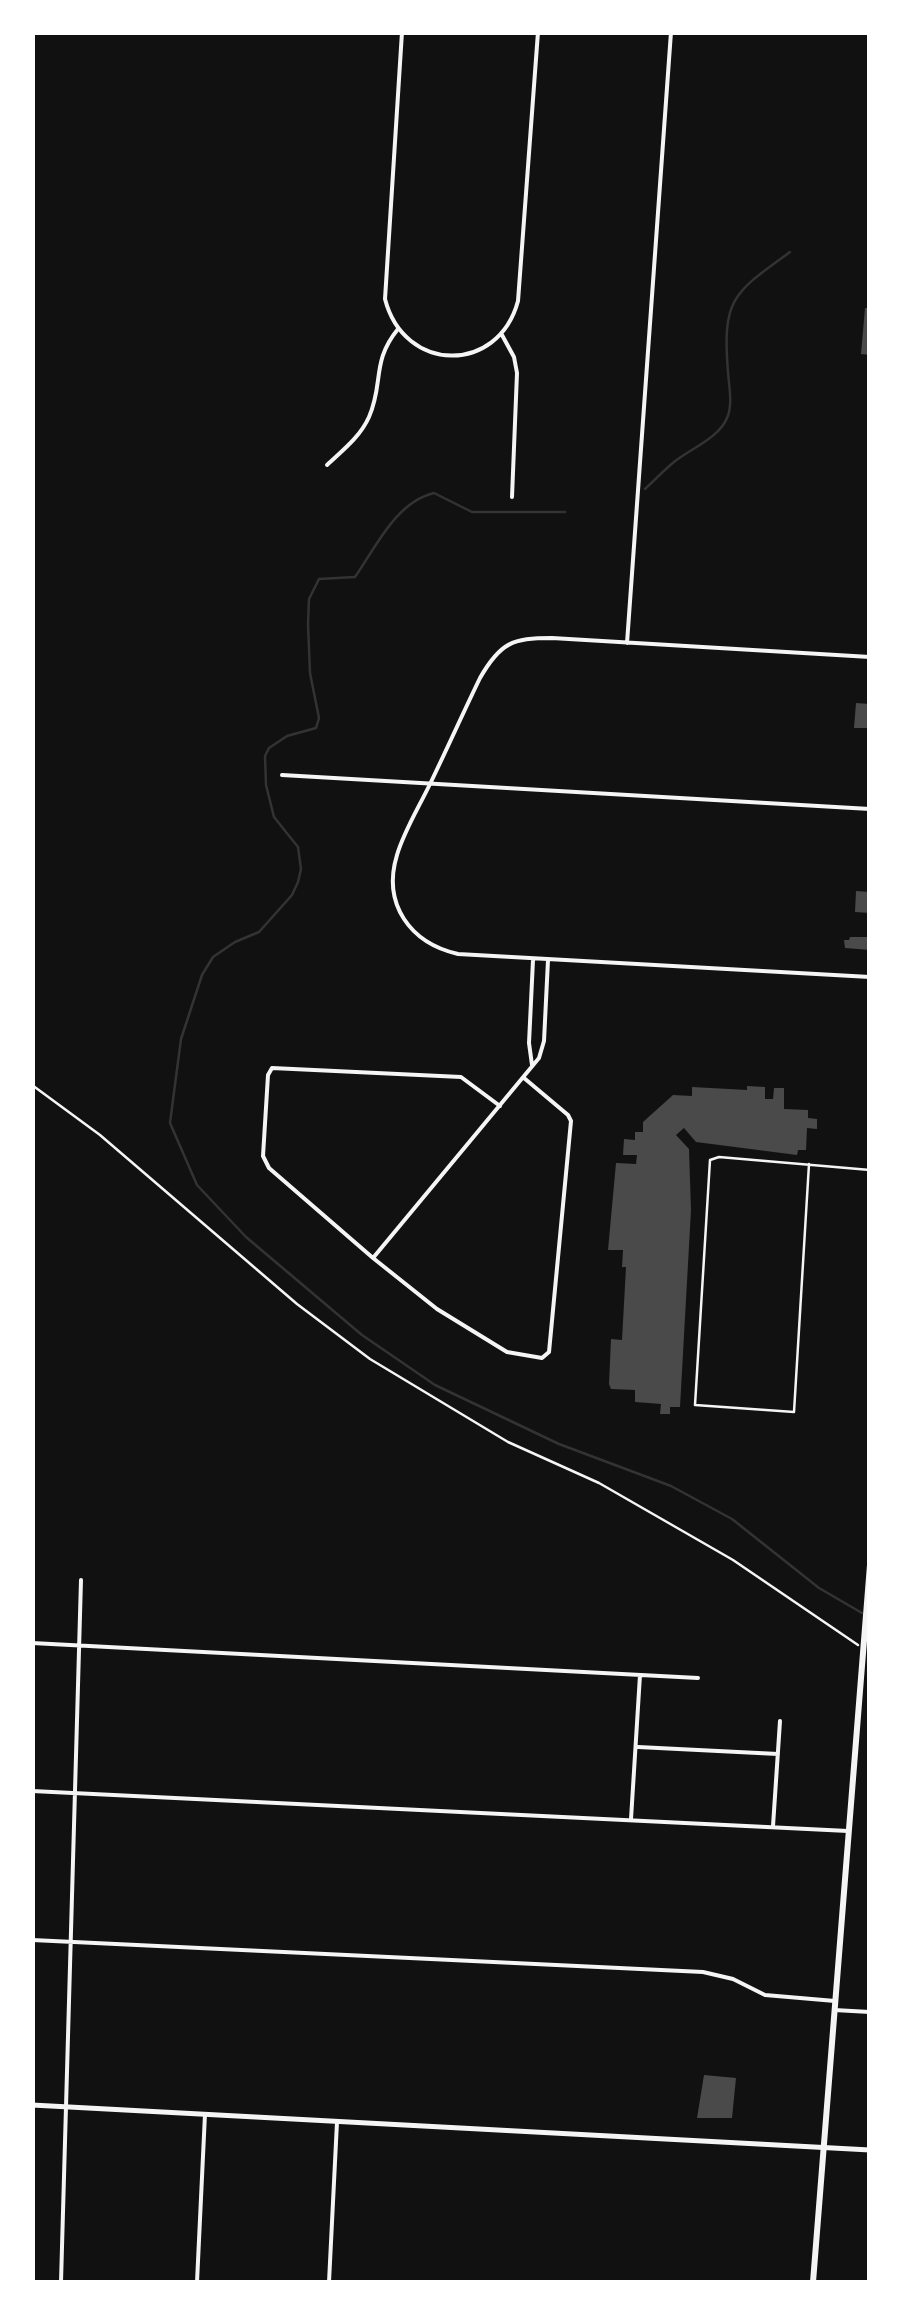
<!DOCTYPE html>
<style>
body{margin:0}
#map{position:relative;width:902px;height:2315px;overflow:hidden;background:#111;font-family:"Fira Sans Condensed",sans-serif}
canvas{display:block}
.frame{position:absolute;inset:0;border:35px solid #fff;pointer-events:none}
</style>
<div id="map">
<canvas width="902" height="2315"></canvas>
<div class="frame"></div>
</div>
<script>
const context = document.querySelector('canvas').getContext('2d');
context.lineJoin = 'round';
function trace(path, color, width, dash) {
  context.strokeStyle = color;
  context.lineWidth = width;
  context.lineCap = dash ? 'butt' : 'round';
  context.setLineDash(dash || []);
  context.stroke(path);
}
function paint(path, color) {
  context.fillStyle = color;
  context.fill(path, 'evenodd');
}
const stream = new Path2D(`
 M 645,489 C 655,480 664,470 674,462 C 690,449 719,438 727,418 C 733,405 729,386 728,372 C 722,299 733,293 790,252
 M 565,512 L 472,512 L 434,493 C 396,502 376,547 355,577 L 319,579 L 309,599 L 308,624 L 310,673 L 319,718 L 316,728 L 287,736 L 269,748 L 265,756 L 266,785 L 274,817 L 298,847 L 301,869 L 298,882 L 292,895 L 259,932 L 235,942 L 213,957 L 202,975 L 181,1039 L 170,1123 L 197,1185 L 246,1237 L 362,1335 L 435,1385 L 559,1444 L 671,1486 L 732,1519 L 819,1588 L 862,1613`);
const building = new Path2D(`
 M 865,308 L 870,308 L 870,355 L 861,354 Z
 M 856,703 L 870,704 L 870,728 L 854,728 Z
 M 856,891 L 870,892 L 870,913 L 855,912 Z
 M 850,937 L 870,937 L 870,950 L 845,948 L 844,940 L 849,940 Z
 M 747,1086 L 765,1087 L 765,1099 L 773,1099 L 774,1088 L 784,1088 L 784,1109 L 808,1110 L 808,1118 L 817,1119 L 817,1129 L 807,1128 L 806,1150 L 798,1150 L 797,1155 L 696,1142 L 684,1128 L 676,1135 L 689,1149 L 691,1210 L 680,1407 L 670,1407 L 670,1414 L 660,1414 L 661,1404 L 635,1402 L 635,1390 L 611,1389 L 609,1384 L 611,1339 L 622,1340 L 626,1267 L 622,1267 L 623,1250 L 608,1250 L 616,1163 L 636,1164 L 637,1155 L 623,1155 L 624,1139 L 635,1140 L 635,1132 L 643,1132 L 643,1122 L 673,1095 L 692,1096 L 692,1087 L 747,1090 Z
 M 704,2075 L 736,2078 L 732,2118 L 697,2118 Z`);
const path = new Path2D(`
 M 32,1085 L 100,1135 L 297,1304 L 370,1359 L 508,1442 L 599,1483 L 733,1560 L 858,1645`);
const service = new Path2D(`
 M 809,1164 L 794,1412 L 695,1405 L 710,1160 L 719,1157 L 870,1170`);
const minor = new Path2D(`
 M 402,32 L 385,299 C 404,373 498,375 518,301 L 538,32
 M 502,335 L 514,357 L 517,373 L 512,497
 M 327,465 C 343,450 360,437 369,417 C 384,383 371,362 398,329
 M 627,643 L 671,32
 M 870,657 L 552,638 C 512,638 500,643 480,678 C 463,713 447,749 430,784 C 419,807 404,831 397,855 C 382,904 410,943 458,954 L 870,977
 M 282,775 L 870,809
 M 532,1065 L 529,1043 L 533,960
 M 500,1106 L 461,1077 L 272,1068 L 268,1075 L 263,1156 L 269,1168 L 373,1258 L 437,1309 L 507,1352 L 542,1358 L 549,1352 L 571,1121 L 568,1115 L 524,1078
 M 373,1258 L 539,1058 L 544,1041 L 548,960
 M 32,1643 L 698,1678
 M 638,1747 L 778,1754
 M 32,1791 L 848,1831
 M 631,1819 L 640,1675
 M 773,1826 L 780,1721
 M 32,1940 L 703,1972 L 733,1979 L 765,1995 L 835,2001
 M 834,2010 L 870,2012
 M 61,2282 L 81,1580
 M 197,2282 L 205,2114
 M 329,2282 L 337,2122`);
const secondary = new Path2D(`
 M 32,2105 L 870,2150`);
const primary = new Path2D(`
 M 813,2282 L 870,1565`);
trace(stream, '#333', 2.5);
paint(building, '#4a4a4a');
trace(path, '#f5f5f5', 2.5);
trace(service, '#f5f5f5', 2.5);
trace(minor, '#f5f5f5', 4);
trace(secondary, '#f5f5f5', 5);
trace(primary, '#f5f5f5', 6);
</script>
